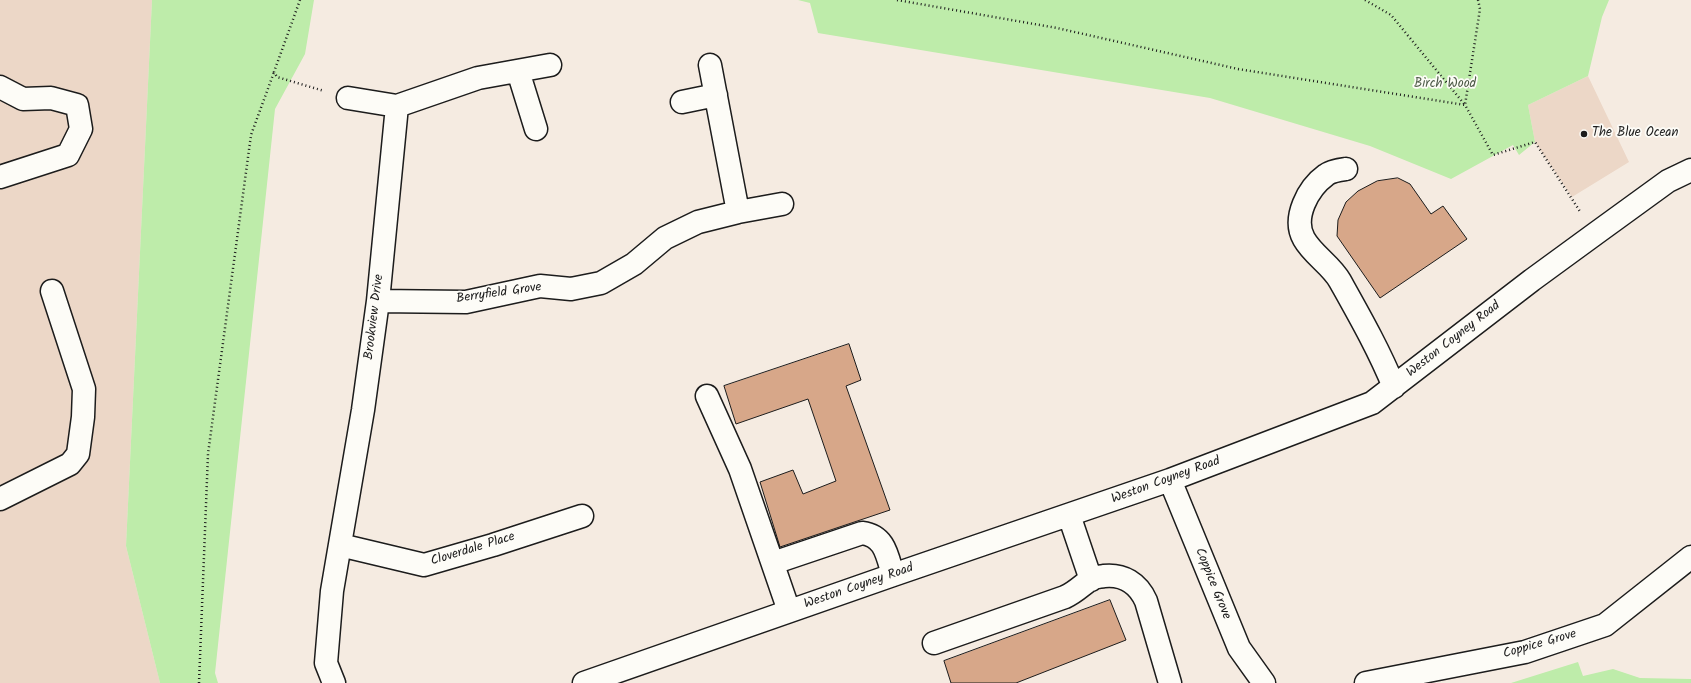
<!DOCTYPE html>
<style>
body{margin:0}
canvas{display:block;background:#f5ebe1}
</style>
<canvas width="1691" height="683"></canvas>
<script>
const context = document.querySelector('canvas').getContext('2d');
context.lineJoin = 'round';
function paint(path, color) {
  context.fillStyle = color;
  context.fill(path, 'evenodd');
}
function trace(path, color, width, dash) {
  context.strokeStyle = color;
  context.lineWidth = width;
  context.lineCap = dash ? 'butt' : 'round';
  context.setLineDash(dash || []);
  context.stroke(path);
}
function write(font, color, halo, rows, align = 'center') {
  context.font = font + ' Kalam,sans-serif';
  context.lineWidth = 3.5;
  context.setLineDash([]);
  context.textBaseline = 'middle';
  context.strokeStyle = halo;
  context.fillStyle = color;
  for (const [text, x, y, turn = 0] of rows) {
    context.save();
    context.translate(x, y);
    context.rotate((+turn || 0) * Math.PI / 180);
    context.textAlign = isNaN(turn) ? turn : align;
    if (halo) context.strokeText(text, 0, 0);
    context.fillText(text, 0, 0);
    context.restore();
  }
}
const built = new Path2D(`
 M 0,0 L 152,0 L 126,546 L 160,683 L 0,683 Z
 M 1588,76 L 1629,162 L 1572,197 L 1535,142 L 1528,105 Z`);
const green = new Path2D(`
 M 152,0 L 314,0 L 305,54 L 275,109 L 215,673 L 218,683 L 160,683 L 126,546 Z
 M 798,0 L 1609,0 L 1602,17 L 1588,76 L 1528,105 L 1535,142 L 1519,155 L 1513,145 L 1451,179 L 1370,146 L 1210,98 L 818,33 L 810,3 Z
 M 1578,662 L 1583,676 L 1613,669 L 1640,678 L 1691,679 L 1691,683 L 1511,683 Z`);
const building = new Path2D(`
 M 1398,178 L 1410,184 L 1431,214 L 1443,206 L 1467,239 L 1380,298 L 1337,236 L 1338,220 L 1346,202 L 1358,191 L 1377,181 Z
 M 849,344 L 861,380 L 846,386 L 890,510 L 780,547 L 760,482 L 793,470 L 803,494 L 836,481 L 808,399 L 736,424 L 724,386 Z
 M 1110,600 L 1126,640 L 1016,683 L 951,683 L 944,661 Z`);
const path = new Path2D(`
 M 300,0 L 274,72 L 277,77 L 324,91
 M 897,0 L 1057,28 L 1238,69 L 1465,105 L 1493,155 L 1535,142 L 1581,213
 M 1365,0 L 1391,15 L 1465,105 L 1480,9 L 1478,0
 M 199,683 L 208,454 L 251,135 L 274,72`);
const minor = new Path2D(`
 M 518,71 L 536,129
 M 0,87 L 23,99 L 51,98 L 77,105 L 81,129 L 68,155 L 0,177
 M 348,98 L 397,106
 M 682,102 L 716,95
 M 1346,169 C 1339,170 1331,171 1326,175 C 1308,188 1292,218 1304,239 C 1313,255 1331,265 1340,281 C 1359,315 1379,350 1394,387
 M 738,212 L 782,204
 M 378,301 L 466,302 L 540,286 L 571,289 L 601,283 L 634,264 L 665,238 L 698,222 L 738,212 L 710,65
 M 707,396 L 740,469 L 789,611
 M 1170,480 L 1239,648 L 1264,683
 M 0,499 L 70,464 L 78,454 L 83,417 L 84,389 L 52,291
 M 1069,515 L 1091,580
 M 340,545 L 424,565 L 493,545 L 582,516
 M 773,563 L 862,533 C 885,536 887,555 893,575
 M 934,643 L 1065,597 C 1076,592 1082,585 1091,579 C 1095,577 1099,577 1104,576 C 1123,574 1138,583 1146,601 L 1170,683
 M 334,683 L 326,663 L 332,591 L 363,410 L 378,301 L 397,106 L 478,78 L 550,65
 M 584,683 L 893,575 L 1170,480 L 1372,403 L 1532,280 L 1595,234 L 1668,181 L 1691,170
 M 1366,683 L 1525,652 L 1605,625 L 1691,557`);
const markers = [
 [1584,134,4,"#1c1c1c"]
];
const parkNames = [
 ["Birch Wood",1445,85]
];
const poiNames = [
 ["The Blue Ocean",1592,134]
];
const streetNames = [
 ["Berryfield Grove",499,294,-8],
 ["Brookview Drive",375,317,-83],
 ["Weston Coyney Road",1454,340,-38],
 ["Weston Coyney Road",1166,481,-20],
 ["Cloverdale Place",473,550,-17],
 ["Coppice Grove",1212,584,68],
 ["Weston Coyney Road",859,587,-19],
 ["Coppice Grove",1540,645,-16]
];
paint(built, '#ecd7c7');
paint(green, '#beecaa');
paint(building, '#d7a789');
trace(building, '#1c1c1c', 1);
trace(minor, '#1c1c1c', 25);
trace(path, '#1c1c1c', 2.5, [1, 3]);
trace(minor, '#fdfcf7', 22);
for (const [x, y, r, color] of markers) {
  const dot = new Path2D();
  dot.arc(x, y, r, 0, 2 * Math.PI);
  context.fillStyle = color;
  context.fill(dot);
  trace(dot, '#fdfcf7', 1.5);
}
write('13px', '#4d5a47', '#fdfcf7', parkNames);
write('13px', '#1c1c1c', '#fdfcf7', poiNames, 'left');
write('13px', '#1c1c1c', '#fdfcf7', streetNames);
</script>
